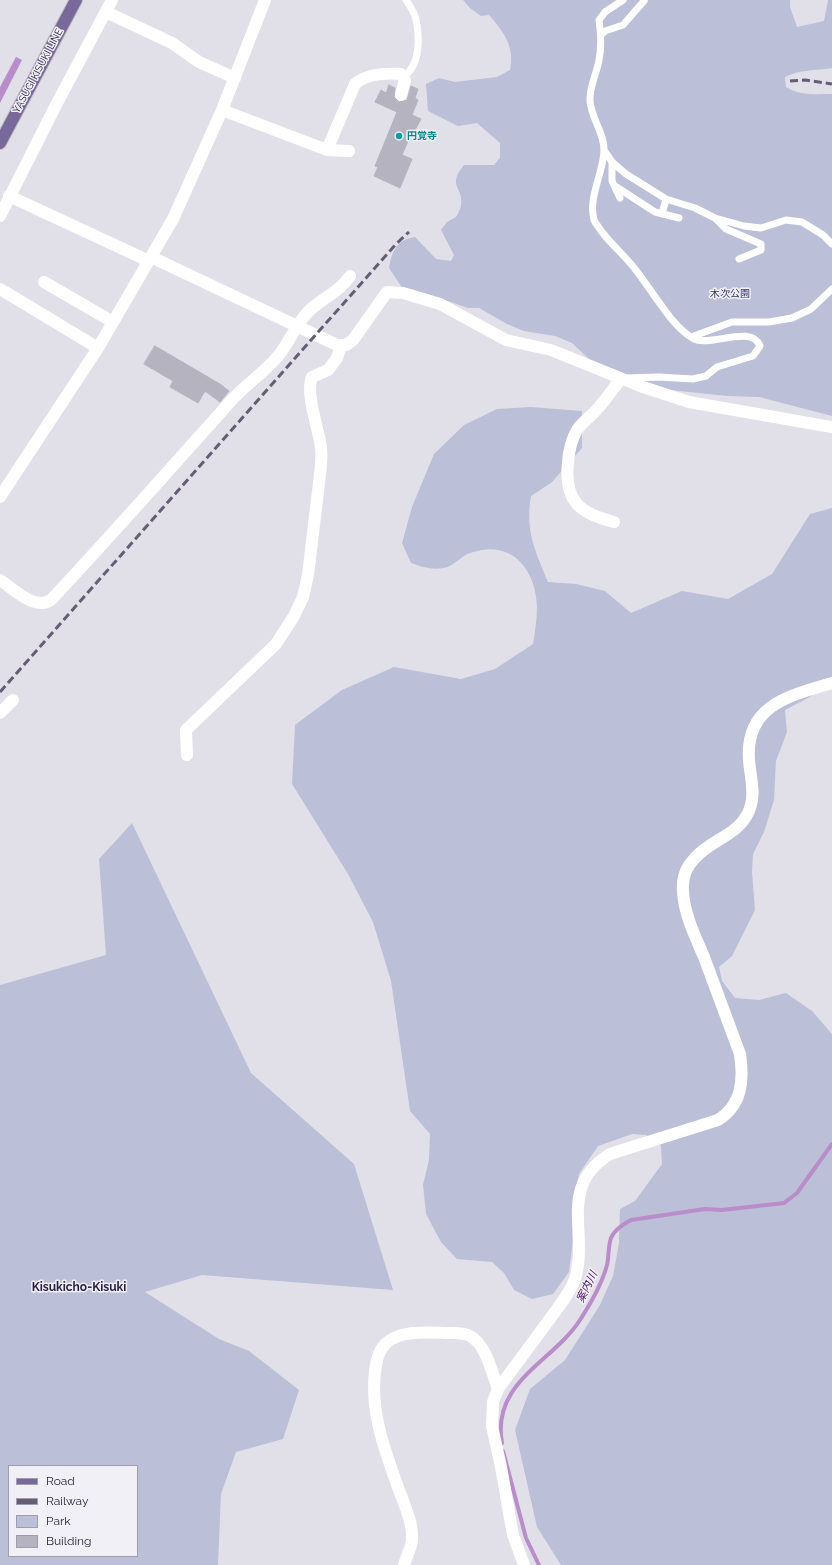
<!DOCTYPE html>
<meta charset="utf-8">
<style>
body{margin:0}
#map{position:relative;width:832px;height:1565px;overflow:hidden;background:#e1e0e9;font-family:Raleway,sans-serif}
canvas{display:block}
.legend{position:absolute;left:8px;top:1465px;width:130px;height:92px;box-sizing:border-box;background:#f0f0f6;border:1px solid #a09eaa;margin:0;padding:5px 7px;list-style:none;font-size:12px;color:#292238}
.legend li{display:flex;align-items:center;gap:8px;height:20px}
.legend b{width:20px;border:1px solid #a09eaa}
</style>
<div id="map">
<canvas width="832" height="1565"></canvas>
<ul class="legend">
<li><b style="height:5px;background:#79699a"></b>Road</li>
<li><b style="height:5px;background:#645d73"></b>Railway</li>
<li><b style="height:11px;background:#bbbfd8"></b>Park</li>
<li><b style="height:11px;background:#b5b3c0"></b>Building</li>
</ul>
</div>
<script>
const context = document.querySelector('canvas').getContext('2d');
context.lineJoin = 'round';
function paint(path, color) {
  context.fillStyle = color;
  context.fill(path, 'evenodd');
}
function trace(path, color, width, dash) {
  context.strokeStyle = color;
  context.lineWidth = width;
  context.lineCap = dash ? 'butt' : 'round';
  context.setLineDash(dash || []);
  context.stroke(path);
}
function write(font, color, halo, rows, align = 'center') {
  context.font = font + ' Raleway,"Noto Sans JP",sans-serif';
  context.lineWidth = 3;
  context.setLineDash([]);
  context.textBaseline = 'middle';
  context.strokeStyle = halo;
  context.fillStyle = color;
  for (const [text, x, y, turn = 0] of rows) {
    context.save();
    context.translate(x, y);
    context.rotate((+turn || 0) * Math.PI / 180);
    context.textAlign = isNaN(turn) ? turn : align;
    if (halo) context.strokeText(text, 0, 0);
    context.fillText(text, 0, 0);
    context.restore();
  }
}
const green = new Path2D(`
 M 463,0 L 790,0 L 790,7 L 797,27 L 824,21 L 828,0 L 832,0 L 832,68 C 815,71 800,69 785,77 L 786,87 C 800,96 816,94 832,94 L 832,416 L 759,397 L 727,396 L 670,390 L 647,384 L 590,360 L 572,343 L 555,336 L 524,331 L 507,324 L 479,308 L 468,308 L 448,301 L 440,301 L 426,294 L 411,289 L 403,289 L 389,268 C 392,252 396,240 415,237 L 436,259 L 451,261 L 454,255 L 441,230 L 447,222 L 456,217 C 458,214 460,209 461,206 C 464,186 446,187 464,165 L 494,165 L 500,158 L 500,143 L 477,123 L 458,126 L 428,111 L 426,84 L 439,78 L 455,82 L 497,77 L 510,70 C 515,47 504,32 489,15 L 481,16 L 470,8 Z
 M 531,407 L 582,411 L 582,448 L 552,482 L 531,496 C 525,531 535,550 548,582 L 576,584 L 605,591 L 631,613 L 682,591 L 728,599 L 772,574 L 810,514 L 832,508 L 832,677 L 810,697 L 785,710 L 787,732 L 776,761 L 774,800 L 764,832 L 753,854 L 752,872 L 755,910 L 732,956 L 719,967 L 722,981 L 735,998 L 759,1000 L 786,993 L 812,1011 L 832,1034 L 832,1565 L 561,1565 L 537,1527 L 515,1430 L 530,1389 L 565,1360 L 600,1305 L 613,1276 L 619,1243 L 620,1209 L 635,1201 L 662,1164 L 661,1146 L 646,1135 L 632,1134 L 598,1146 L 579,1174 L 574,1198 L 574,1232 L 569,1272 L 553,1294 L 532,1299 L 514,1290 L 504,1273 L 492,1262 L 457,1259 L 441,1242 L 426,1214 L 423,1185 L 429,1160 L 430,1134 L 410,1111 L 391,981 L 373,922 L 348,874 L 292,784 L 295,725 L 342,690 L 394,667 L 461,679 L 495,669 L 533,644 C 535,632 537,619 537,607 C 536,569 511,538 470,553 C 462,556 455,564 447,567 C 436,571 421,567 411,563 L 402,543 L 412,507 L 434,454 L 464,425 L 497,409 Z
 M 132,823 L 251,1073 L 354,1164 L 393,1290 L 202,1275 L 145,1292 L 219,1339 L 249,1351 L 299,1390 L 283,1439 L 236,1452 L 221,1494 L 218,1565 L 0,1565 L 0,985 L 106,955 L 99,859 ZM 9,1466 L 137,1466 L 137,1556 L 9,1556 Z`);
const water = new Path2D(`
 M 16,57 L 22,60 L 0,103 L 0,87 Z`);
const stream = new Path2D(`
 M 502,1443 C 491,1382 553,1362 580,1320 C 591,1303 602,1284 607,1265 C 609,1257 608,1246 611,1238 C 615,1229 624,1224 631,1220 L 705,1209 L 722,1210 L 784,1203 L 797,1193 L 832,1144
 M 503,1451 L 526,1538 L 539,1565`);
const building = new Path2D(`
 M 389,85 L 395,88 L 394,97 L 399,102 L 407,100 L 411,86 L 418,89 L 415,98 L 418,100 L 412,115 L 421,119 L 414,132 L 412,132 L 402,155 L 412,159 L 400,188 L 374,176 L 378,167 L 375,166 L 397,112 L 375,102 L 381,90 L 386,93 Z
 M 155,346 L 220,384 L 229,391 L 220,402 L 205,391 L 198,403 L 170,387 L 173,381 L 144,364 Z`);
const lane = new Path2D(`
 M 623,0 L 605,12 L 599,20 C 601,34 602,46 599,60 C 597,73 589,87 590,101 C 591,118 605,134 604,151 C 603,174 588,197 594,220 C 604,239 623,253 635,269 C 652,290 671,326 694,339 C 711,347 752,324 760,346 L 753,356 L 717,367 L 706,376 L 693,379 L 659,377 L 625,378
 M 601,35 L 605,31 L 623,25 L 644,1
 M 404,76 C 420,66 420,38 416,20 C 415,13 410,6 406,0
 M 604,150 L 612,162 L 626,174 L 666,199 L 695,208 L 715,218 L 744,226 L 761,228 L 786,220 L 802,222 L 823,235 L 832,244
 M 612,162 L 612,181 L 620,198
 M 615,186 L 655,212 L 679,218
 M 662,214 L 666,199
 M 715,218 L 726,229 L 761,244 L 761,250 L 739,259
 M 691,337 L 732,322 L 769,322 L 792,318 L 811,309 L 832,289`);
const street = new Path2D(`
 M 106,12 L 172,43 L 199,62 L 235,78
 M 222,110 L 327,150 L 349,151
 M 327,150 L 355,84 C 367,73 387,73 401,74 L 405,80 L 401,95
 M 9,196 L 149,261
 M 0,216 L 56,105 L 112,0
 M 151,257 L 337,345 L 346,345 L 353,340 L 387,292 L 403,293 L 440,304 L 506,340 L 551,350 L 640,386 L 689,402 L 832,427
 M 44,282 L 113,322
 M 0,289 L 98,348
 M 0,497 L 98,348 L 173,219 L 222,110 L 265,0
 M 614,522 C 578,513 564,500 568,462 C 569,450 571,440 577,430 C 583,421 592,416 598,408 C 607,399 613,388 621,379
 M 0,580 C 14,589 35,611 51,600 C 112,535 171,468 230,402 C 245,385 264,373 278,356 C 289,343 295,326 307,313 C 320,299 339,293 350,276
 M 0,713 L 13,700
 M 187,755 L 186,730 L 276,644 L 294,616 L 303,597 L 308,575 L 321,466 C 321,460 322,454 321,448 C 319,429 305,394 312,377 L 328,370 L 337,358 L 341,346
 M 404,1565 C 406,1557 412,1547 412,1539 C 413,1523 404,1504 399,1490 C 384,1449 367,1404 377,1360 C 384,1328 422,1332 446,1333 C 453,1333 464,1332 470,1336 C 486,1344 492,1373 498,1389
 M 524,1565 L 513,1535 L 501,1467 L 492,1426 L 493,1402 L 498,1389 C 515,1366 532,1343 549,1320 C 558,1307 570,1294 575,1279 C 589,1232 557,1187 610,1154 L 718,1120 C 742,1105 744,1081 740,1054 C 728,1022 716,989 704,957 C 695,936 684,914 683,891 C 682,879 686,867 695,858 C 712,838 743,835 751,805 C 755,791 750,775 749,760 C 745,705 789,696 832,683`);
const primary = new Path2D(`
 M 0,143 L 76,0`);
const rail = new Path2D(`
 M 790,81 L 805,80 L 832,84
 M 0,692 L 396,244 L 409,232`);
const markers = [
 [399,136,4,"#0f9aa8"]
];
const streetNames = [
 ["YASUGI KISUKI LINE",38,71,-62]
];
const cultureNames = [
 ["円覚寺",407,136]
];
const parkNames = [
 ["木次公園",730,294]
];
const waterNames = [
 ["案内川",587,1287,-64]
];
const quarterNames = [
 ["Kisukicho-Kisuki",79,1287]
];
paint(green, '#bbbfd8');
paint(water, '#b98dc9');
trace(stream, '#b98dc9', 4);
paint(building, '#b5b3c0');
trace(building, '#b6b3c2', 1);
trace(primary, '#bfbdc3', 14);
trace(lane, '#fff', 7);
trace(street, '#fff', 12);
trace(primary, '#79699a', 12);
trace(rail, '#645d73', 3, [8, 4]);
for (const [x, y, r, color] of markers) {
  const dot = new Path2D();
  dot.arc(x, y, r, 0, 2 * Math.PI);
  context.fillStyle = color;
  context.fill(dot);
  trace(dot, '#f0f0f6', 1.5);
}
write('10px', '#292238', '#f0f0f6', streetNames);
write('bold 10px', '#0d838f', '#f0f0f6', cultureNames, 'left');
write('10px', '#31336a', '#f0f0f6', parkNames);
write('italic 11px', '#5a236d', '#f0f0f6', waterNames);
write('bold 12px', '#2e2148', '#f0f0f6', quarterNames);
</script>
